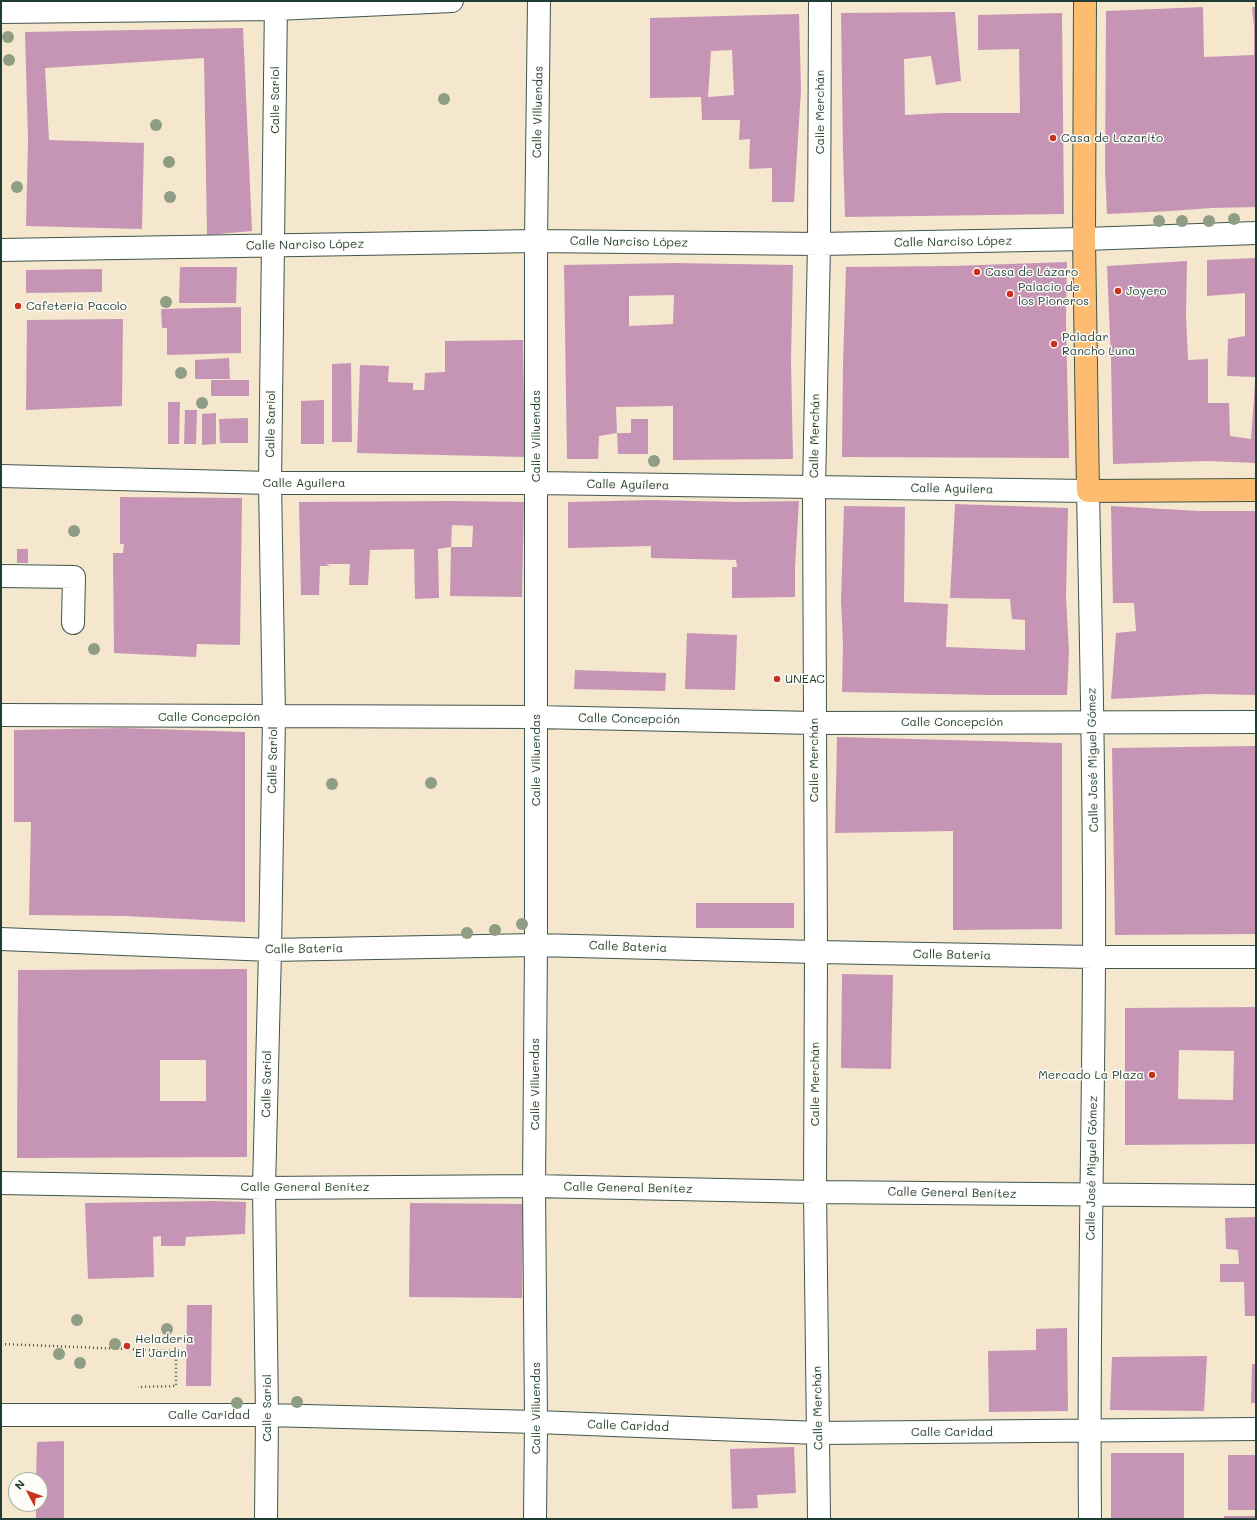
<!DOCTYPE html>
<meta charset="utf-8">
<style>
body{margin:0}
#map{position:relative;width:1257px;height:1520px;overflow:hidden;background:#f4e7ce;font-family:Mali,sans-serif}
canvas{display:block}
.frame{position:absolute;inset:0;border:2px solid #1f3d34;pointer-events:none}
.north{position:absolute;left:8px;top:1472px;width:40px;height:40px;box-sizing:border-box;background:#fdfcf7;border:1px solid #a4b0a9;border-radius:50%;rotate:311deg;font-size:11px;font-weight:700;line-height:16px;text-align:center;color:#1f3d34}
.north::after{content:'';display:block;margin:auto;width:14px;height:18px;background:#c8321e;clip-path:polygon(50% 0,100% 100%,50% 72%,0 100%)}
</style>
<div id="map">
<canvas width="1257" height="1520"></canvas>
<div class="frame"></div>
<div class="north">N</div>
</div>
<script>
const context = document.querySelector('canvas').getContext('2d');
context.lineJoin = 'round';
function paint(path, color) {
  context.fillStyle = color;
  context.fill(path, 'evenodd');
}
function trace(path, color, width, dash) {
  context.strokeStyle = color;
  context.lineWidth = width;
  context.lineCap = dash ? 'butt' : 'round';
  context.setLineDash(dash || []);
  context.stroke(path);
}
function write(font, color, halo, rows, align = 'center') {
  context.font = font + ' Mali,sans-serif';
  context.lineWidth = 3;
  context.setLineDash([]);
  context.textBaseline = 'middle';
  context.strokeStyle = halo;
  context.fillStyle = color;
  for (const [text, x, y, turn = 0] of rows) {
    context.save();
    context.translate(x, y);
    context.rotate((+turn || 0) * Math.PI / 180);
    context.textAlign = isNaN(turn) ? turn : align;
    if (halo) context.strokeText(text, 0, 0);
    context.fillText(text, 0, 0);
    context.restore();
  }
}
const building = new Path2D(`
 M 1203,7 L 1204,57 L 1254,55 L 1254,27 L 1252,7 L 1256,7 L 1256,207 L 1211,208 L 1171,211 L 1107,214 L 1105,171 L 1106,11 Z
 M 955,12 L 961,81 L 936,85 L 931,56 L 904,59 L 905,115 L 942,113 L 1020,113 L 1019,49 L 978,50 L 978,15 L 1062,13 L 1064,214 L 845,217 L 843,152 L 841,13 Z
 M 799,14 L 801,90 L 794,202 L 772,202 L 772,168 L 749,169 L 750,139 L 739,140 L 740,120 L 702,120 L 701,97 L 650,98 L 650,18 ZM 732,50 L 734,95 L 708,97 L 711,51 Z
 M 243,28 L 252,231 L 207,235 L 204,58 L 45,68 L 49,140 L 144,143 L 142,229 L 26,226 L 28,140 L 25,32 Z
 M 1256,258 L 1256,377 L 1227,376 L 1228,339 L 1245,336 L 1245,293 L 1207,296 L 1207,260 Z
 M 1187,261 L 1186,315 L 1188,360 L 1208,359 L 1208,403 L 1229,403 L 1230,436 L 1251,439 L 1255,383 L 1256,383 L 1256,463 L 1207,461 L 1113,464 L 1111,360 L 1107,266 Z
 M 1067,262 L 1066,321 L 1069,458 L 842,457 L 843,364 L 846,267 L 952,266 Z
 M 675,263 L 793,265 L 791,361 L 793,459 L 673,460 L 673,406 L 616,407 L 617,433 L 599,436 L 598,459 L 567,459 L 564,265 ZM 674,295 L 673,324 L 629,326 L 629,296 Z
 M 180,267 L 237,267 L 236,303 L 179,303 Z
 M 102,269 L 102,292 L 26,293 L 26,270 Z
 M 241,307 L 241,353 L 167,355 L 167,328 L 162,328 L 161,309 Z
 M 123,319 L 122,406 L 26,410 L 27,320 Z
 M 523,340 L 525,457 L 357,453 L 360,365 L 389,366 L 388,382 L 413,383 L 413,390 L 424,390 L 425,373 L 445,372 L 445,341 Z
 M 229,358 L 230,379 L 195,379 L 195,360 Z
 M 351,363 L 352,442 L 332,442 L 332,364 Z
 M 211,380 L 249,380 L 249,396 L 211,396 Z
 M 324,400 L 324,444 L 301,444 L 301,401 Z
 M 168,402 L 180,402 L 179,444 L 168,444 Z
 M 185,410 L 197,410 L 196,444 L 184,444 Z
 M 216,413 L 216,444 L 202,445 L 202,414 Z
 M 248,418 L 248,443 L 220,443 L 219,419 Z
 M 631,419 L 648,419 L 648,454 L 618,454 L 617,433 L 631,433 Z
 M 120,497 L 242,498 L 240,645 L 197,644 L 196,657 L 114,653 L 113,553 L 123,553 L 124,544 L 120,544 Z
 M 651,500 L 738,502 L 799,501 L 795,567 L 795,597 L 732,598 L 732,567 L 737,567 L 736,560 L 651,558 L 651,546 L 568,548 L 568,502 Z
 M 452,501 L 524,502 L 522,597 L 450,596 L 451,547 L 472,547 L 473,526 L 452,525 L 451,547 L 438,549 L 439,598 L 415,599 L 414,549 L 370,550 L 368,585 L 349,585 L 350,564 L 326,564 L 330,566 L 320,566 L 319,595 L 301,595 L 299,502 Z
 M 955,504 L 1068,508 L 1066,597 L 1069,652 L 1067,695 L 989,695 L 842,692 L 843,644 L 841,601 L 844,506 L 905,507 L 904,602 L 948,604 L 946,647 L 1025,650 L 1025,620 L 1012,619 L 1010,599 L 950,598 Z
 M 1111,506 L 1200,511 L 1256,511 L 1256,695 L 1206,694 L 1111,699 L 1116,633 L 1136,631 L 1134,603 L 1113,603 Z
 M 17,549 L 28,549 L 28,563 L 17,563 Z
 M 687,633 L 737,635 L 735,690 L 685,689 Z
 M 575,670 L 666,673 L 665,691 L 574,689 Z
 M 123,728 L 245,732 L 245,922 L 125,916 L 29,915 L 31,822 L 14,822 L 14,730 Z
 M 837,737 L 1062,743 L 1062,929 L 953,930 L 953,831 L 835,833 Z
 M 1256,746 L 1256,934 L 1115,935 L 1112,748 Z
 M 696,903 L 794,903 L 794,928 L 696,928 Z
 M 247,969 L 247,1157 L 17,1158 L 18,970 ZM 160,1060 L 206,1060 L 206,1101 L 160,1101 Z
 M 842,974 L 893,975 L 891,1069 L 841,1068 Z
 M 1256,1007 L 1256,1144 L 1125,1145 L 1125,1008 ZM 1179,1050 L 1234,1051 L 1233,1100 L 1178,1099 Z
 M 212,1201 L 246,1202 L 245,1234 L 186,1237 L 185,1246 L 161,1246 L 161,1236 L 153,1237 L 154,1277 L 88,1279 L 85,1203 Z
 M 410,1203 L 523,1204 L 522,1298 L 409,1297 Z
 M 1256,1217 L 1256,1316 L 1245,1316 L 1244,1282 L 1220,1282 L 1220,1264 L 1239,1264 L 1238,1250 L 1226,1249 L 1225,1218 Z
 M 187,1305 L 212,1305 L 211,1386 L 186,1386 Z
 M 1067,1328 L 1068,1411 L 989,1412 L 988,1351 L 1036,1350 L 1036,1329 Z
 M 1207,1356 L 1204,1411 L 1110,1410 L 1112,1357 Z
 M 1252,1364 L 1256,1364 L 1256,1403 L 1251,1403 Z
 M 64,1441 L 64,1519 L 36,1519 L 36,1504 L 40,1504 L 40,1480 L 36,1480 L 37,1442 Z
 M 794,1447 L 796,1493 L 757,1495 L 758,1508 L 732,1509 L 730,1449 Z
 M 1111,1453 L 1184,1453 L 1184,1519 L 1111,1519 Z
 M 1228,1455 L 1256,1455 L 1256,1510 L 1228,1510 Z
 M 1224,1516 L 1256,1516 L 1256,1519 L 1224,1519 Z`);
const path = new Path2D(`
 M 1,1344 L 176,1351 L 176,1386 L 138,1387`);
const minor = new Path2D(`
 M 1,12 L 276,9 L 452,1
 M 1,250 L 536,241 L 819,244 L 1084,239 L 1256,233
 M 1,476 L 270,483 L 536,483 L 1088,491 C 1091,647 1095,804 1094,961 C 1093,1147 1088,1333 1090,1519
 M 1,576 L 74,577 L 73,623
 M 1,715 L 536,717 L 814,723 L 1256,722
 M 1,939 L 270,950 L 536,945 L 816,952 L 1094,957 L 1256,957
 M 1,1183 L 264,1188 L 534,1186 L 815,1192 L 1256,1196
 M 1,1415 L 267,1415 L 536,1422 L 818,1433 L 1256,1429
 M 266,1519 L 267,1415 L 264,1188 L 270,950 L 274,717 L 270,483 L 276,1
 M 535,1519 L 536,1422 L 534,1186 L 536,945 L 536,241 L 539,1
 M 819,1519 L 815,1192 L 816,952 L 814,488 L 819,244 L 820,1`);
const major = new Path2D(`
 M 1085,1 L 1084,239 L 1088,491 L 1256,490`);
const trees = [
 [8,37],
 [9,60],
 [444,99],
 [156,125],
 [169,162],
 [17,187],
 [170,197],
 [1234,219],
 [1159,221],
 [1182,221],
 [1209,221],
 [166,302],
 [181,373],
 [202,403],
 [654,461],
 [74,531],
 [94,649],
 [431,783],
 [332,784],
 [522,924],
 [495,930],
 [467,933],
 [77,1320],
 [167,1329],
 [115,1344],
 [59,1354],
 [80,1363],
 [297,1402],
 [237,1403]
];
const markers = [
 [1053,138,4,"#c8321e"],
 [977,272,4,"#c8321e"],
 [1118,291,4,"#c8321e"],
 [1010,294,4,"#c8321e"],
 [18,306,4,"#c8321e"],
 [1054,344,4,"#c8321e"],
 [777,679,4,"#c8321e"],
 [1152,1075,4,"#c8321e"],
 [127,1346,4,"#c8321e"]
];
const streetNames = [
 ["Calle Sariol",275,100,-90],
 ["Calle Villuendas",538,112,-89],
 ["Calle Merchán",820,112,-90],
 ["Calle Narciso López",629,242,1],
 ["Calle Narciso López",953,242,-1],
 ["Calle Narciso López",305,245,-1],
 ["Calle Sariol",271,424,-89],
 ["Calle Villuendas",536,436,-90],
 ["Calle Merchán",815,436,-89],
 ["Calle Aguilera",304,483],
 ["Calle Aguilera",628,485,1],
 ["Calle Aguilera",952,489,1],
 ["Calle Concepción",209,717],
 ["Calle Concepción",629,719,1],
 ["Calle Concepción",952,722],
 ["Calle Sariol",273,760,-89],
 ["Calle Villuendas",536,760,-90],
 ["Calle Merchán",814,760,-90],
 ["Calle José Miguel Gómez",1093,760,-91],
 ["Calle Bateria",628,947,2],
 ["Calle Bateria",304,949,-1],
 ["Calle Bateria",952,955,1],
 ["Calle Sariol",267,1084,-89],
 ["Calle Villuendas",535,1084,-90],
 ["Calle Merchán",815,1084,-90],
 ["Calle José Miguel Gómez",1092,1168,-89],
 ["Calle General Benítez",305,1187],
 ["Calle General Benítez",628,1188,1],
 ["Calle General Benítez",952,1193,1],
 ["Calle Sariol",267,1408,-90],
 ["Calle Villuendas",536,1408,-90],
 ["Calle Merchán",818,1408,-91],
 ["Calle Caridad",209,1415],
 ["Calle Caridad",628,1426,2],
 ["Calle Caridad",952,1432]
];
const poiNames = [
 ["Casa de Lazarito",1061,138],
 ["Casa de Lázaro",985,272],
 ["Palacio de",1018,287],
 ["los Pioneros",1018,301],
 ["Joyero",1126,291],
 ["Cafeteria Pacolo",26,306],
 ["Paladar",1062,337],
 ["Rancho Luna",1062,351],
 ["UNEAC",785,679],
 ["Mercado La Plaza",1144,1075,"right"],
 ["Heladería",135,1339],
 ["El Jardín",135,1353]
];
paint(building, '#c695b5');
trace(minor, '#3f564b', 24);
trace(major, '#3f564b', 24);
trace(path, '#3f564b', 2.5, [1, 3]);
trace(minor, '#fff', 22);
trace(major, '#febc70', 22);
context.fillStyle = '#8f9d84';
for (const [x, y] of trees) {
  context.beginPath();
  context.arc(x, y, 6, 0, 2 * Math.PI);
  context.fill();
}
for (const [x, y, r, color] of markers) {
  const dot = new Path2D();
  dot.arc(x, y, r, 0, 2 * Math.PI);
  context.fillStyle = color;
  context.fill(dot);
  trace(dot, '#fdfcf7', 1.5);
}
write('12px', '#1f3d34', '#fdfcf7', streetNames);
write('12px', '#1f3d34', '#fdfcf7', poiNames, 'left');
</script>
